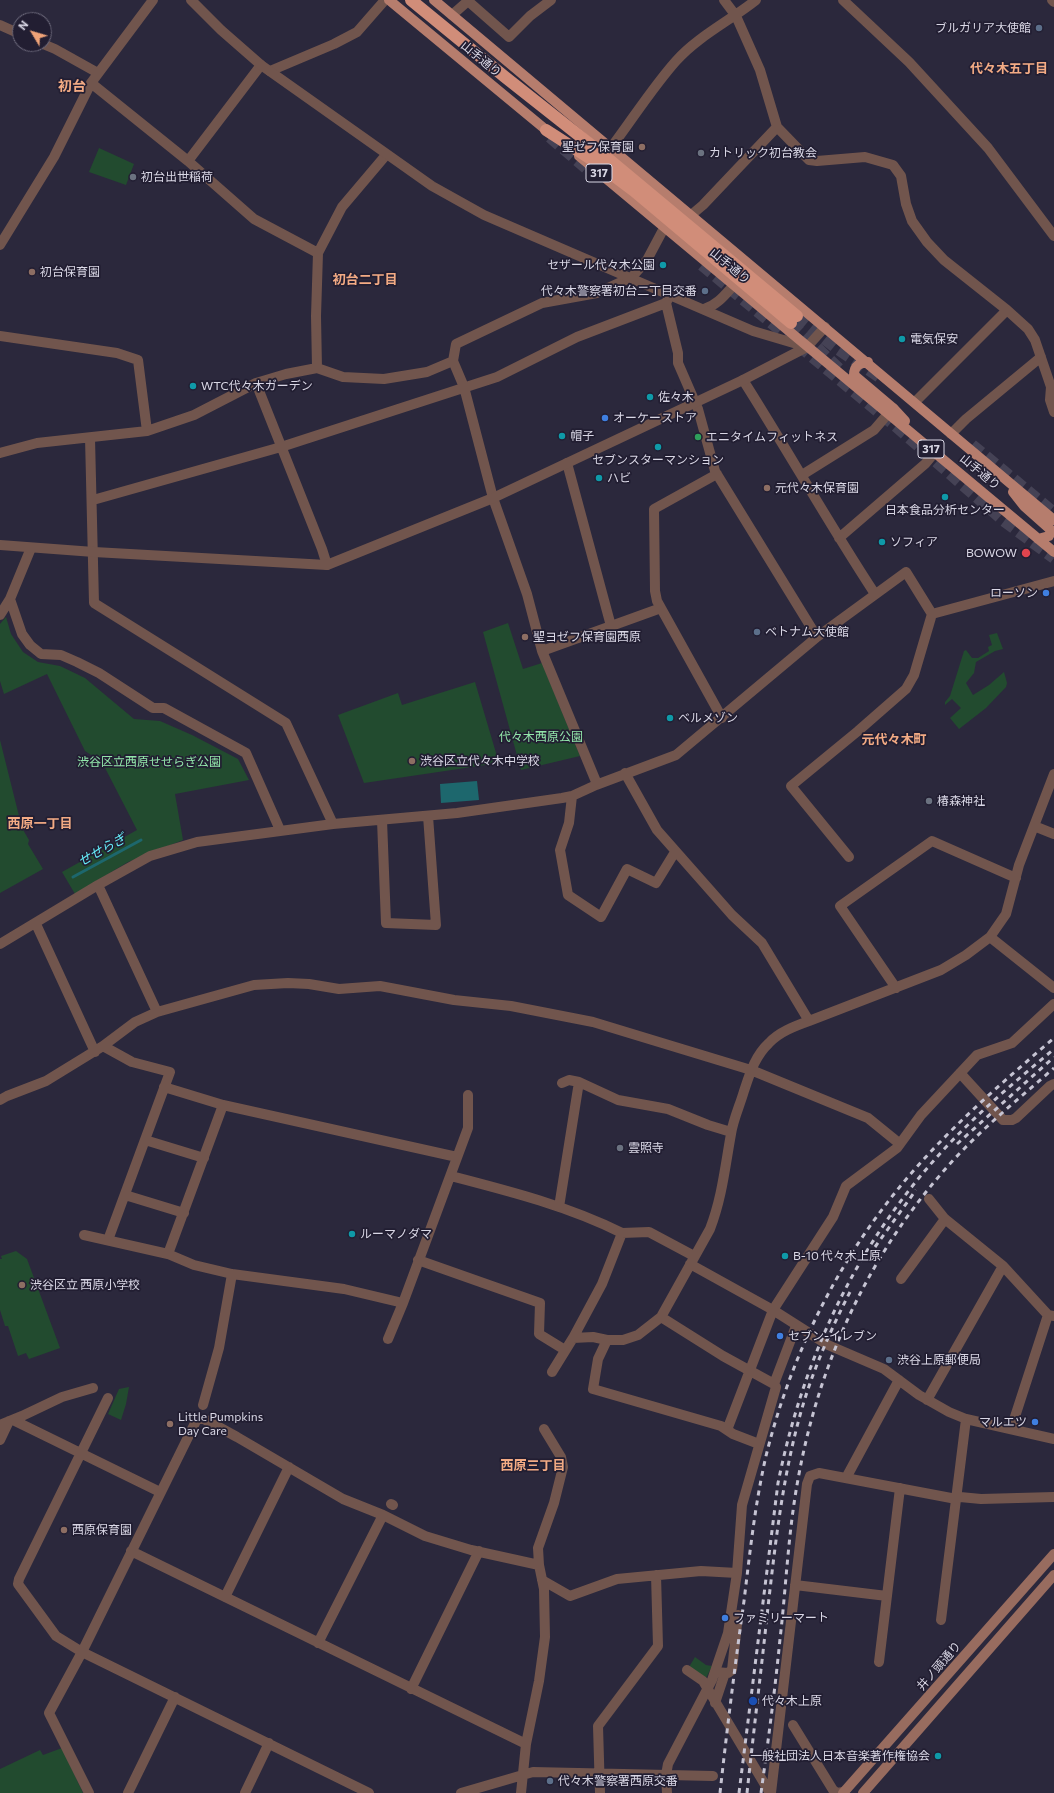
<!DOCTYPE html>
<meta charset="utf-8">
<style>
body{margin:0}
#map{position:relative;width:1054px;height:1793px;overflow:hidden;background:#2b283c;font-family:Commissioner,sans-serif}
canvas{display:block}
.north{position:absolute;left:12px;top:12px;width:40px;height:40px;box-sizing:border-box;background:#221e32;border:1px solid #6b687a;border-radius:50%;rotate:308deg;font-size:11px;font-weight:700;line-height:16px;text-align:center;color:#d9d7e5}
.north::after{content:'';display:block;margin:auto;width:14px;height:18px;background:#f0a378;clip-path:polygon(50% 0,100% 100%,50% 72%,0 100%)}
</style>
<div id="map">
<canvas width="1054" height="1793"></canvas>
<div class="north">N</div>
</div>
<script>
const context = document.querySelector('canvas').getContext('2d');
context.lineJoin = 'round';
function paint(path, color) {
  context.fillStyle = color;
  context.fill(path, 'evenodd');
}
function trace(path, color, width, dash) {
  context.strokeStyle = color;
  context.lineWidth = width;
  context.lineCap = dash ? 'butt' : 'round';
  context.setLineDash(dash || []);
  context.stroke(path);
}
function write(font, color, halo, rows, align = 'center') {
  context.font = font + ' Commissioner,"Noto Sans JP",sans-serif';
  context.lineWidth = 3.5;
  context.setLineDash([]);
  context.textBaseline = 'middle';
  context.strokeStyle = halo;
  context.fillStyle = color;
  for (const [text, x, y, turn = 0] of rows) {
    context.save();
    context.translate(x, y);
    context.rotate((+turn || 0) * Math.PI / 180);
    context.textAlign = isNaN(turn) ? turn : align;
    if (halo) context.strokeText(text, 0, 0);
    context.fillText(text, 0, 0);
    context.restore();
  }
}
const green = new Path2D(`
 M 99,148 L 134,164 L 126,185 L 89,172 Z
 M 6,617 L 11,634 L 23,652 L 38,662 L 60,666 L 85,678 L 134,719 L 160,721 L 192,735 L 238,759 L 249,780 L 175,794 L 183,840 L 128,862 L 75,894 L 62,872 L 137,830 L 102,762 L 85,751 L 47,674 L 4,694 L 0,681 L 0,624 Z
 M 508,623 L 523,669 L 542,663 L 580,756 L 521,770 L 483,632 Z
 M 997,633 L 1003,649 L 995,651 L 976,662 L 974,673 L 966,683 L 973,695 L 989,685 L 1004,672 L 1007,683 L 1006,687 L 986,708 L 959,729 L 950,718 L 961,708 L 952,699 L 945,705 L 945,702 L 950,696 L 964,651 L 966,650 L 972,658 L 978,658 L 989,651 L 988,647 L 992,645 L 989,635 Z
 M 475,682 L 499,763 L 364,783 L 338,715 L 398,693 L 402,705 Z
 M 0,740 L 22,828 L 29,840 L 28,844 L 43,869 L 0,893 Z
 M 16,1251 L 27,1259 L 60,1348 L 29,1359 L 26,1353 L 18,1356 L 8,1326 L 5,1326 L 0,1310 L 0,1259 L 2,1259 L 1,1256 Z
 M 129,1387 L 126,1404 L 121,1420 L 108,1414 L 119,1389 Z
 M 695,1657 L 706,1665 L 712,1666 L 706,1678 L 689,1667 Z
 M 62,1748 L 83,1793 L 0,1793 L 0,1769 L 40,1750 L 43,1755 Z`);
const water = new Path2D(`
 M 477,781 L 479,800 L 441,803 L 440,784 Z`);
const stream = new Path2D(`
 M 73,877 L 141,840`);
const motorwayTunnel = new Path2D(`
 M 550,137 L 586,168
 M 702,265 L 898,428 L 1003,520 L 1054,558
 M 797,316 L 835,347 L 881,378
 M 791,323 L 839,369
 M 972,445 L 1054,513`);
const minor = new Path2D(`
 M 724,0 L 736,16 L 760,70 L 777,127 L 809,160 L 817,161 L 865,157 L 893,165 L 901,176 L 906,204 L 912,221 L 927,242 L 944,260 L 1007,310 L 1028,329 L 1035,340 L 1051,387 L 1050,400 L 1054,412
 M 843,0 L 909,62 L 988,148 L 1054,236
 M 1052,0 L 1054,2
 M 452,15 L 468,1 L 509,37 L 530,16 L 551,0
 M 0,25 L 20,34
 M 43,44 L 55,49 L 98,73
 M 270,71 L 334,44 L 357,32 L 385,0
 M 91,83 L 188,161 L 254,219 L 318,253
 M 610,149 C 632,120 652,88 676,61 C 697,37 731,20 756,0
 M 188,161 L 261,65
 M 690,216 L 703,205 L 777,127
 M 0,245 L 54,157 L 91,83 L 153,0
 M 669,297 L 666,303 L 678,353 L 678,363 L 698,409 L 715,471 L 817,637
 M 704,309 C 717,305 724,296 733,286
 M 0,336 L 117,353 L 138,360 L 147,431
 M 317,368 L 316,316 L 318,253 L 342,207 L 386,155
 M 743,380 C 788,451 829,524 875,594
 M 256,383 L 322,549 L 327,565
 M 915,402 L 1007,310
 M 951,434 L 966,419 L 1041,357
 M 90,438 L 94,603 L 286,723 L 333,824
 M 0,453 L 37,443 L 147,431 L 194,415 L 256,383 L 286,374 L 317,368 L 343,377 L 384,379 L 427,372 L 453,361
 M 567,463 L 611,626
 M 717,474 L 654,509 L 655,591 L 657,601 L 722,718
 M 802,475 L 874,430 L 893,408
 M 93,500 L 281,447 L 497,377 L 577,337 L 666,303
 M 839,538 L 925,464 L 935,452
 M 10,599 L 22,634 L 30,645 L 41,654 L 61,655 L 77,662 L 99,673 L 153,708 L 164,708 L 246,753 L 280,830
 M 0,615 L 10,599 L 31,548
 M 542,651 L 661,608
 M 625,773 L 657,830 L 732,915 L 762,943 L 809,1021
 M 597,784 L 542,651 L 527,594 L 493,498 L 464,387 L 453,361 L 456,344 L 542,303 L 597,293 L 632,277 L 647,260 L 664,228
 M 572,796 L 569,823 L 560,850 L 568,895 L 601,917 L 627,869 L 656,883 L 675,852
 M 382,820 L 386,923 L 436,925 L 428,816
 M 1034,826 L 1054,834
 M 849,857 L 791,786 L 858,731 L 906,689 L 914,675 L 932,614
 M 98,885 L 157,1012
 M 36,924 L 95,1052
 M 990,937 L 1054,988
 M 0,944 L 98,885 L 150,856 L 197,842 L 333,824 L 457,813 L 562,798 L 572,796 L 596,785 L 676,755 L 817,637 L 906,572 L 932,614 L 1054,581
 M 896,988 L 840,906 L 932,841 L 1016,878
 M 103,1046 L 132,1062 L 170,1072 L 108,1240
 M 960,1073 L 1003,1120 L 1012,1120 L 1016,1118 L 1050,1086 L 1054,1084
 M 562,1083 L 569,1080 L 579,1082 L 618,1100 L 668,1109 L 708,1125 L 731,1132
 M 164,1087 L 223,1105 L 457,1157
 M 0,1100 L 7,1096 L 46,1081 L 103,1046 L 135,1022 L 157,1012 L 254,985 L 288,983 L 309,984 L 339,989 L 380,986 L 454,1000 L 511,1006 L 593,1022 L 751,1070 L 868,1118 L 900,1144
 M 145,1140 L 204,1158
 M 451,1176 C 509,1191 568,1206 622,1233
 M 125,1195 L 184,1213
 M 929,1199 L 945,1219 L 1003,1266 L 1048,1315 L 1054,1316
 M 559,1207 L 579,1082
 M 84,1235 L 168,1254 L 194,1265 L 232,1274 L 344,1289 L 403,1303
 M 168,1254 L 223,1105
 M 418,1260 L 540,1303 L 539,1334 L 565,1350
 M 690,1264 L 773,1310 L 828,1345 L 884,1369 L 919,1395 L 949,1412 L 966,1419 L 1054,1439
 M 901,1279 L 945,1219
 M 661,1317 L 723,1356 L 774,1384
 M 573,1338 L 602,1284 L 622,1233 L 649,1232 L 694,1256
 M 388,1339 L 403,1303 L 468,1128 L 468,1095
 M 607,1340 L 598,1359 L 593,1389 L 721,1426 L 733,1434 L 759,1444
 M 552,1372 L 573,1338 L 593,1337 L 607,1340 L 623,1340 L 638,1335 L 661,1317 L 710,1229 C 722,1198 725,1167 731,1134 C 733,1120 740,1105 744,1091 C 750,1073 755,1056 769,1043 C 779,1032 795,1026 809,1021 L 941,970 L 966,955 L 990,937 L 1006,914 L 1019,865 L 1054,774
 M 108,1398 L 19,1579 L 18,1584 L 56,1636 L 82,1652 L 369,1793
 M 927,1400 L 1003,1266
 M 203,1405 L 219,1348 L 232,1274
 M 13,1420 L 160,1492
 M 0,1425 L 22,1416 L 62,1397 L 93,1388
 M 1011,1429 L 1048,1315
 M 727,1430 L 773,1310 L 833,1217 L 846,1186 L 897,1148 L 921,1115 L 977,1055 L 1012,1043 L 1054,1004
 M 0,1440 L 9,1421
 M 846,1478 L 899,1380
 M 391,1504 L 393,1505
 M 131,1551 L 526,1744
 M 542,1580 L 570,1596 L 617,1579 L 701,1571 L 737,1573
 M 795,1585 L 887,1596
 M 225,1597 L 289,1467
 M 941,1620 L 966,1419
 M 318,1643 L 383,1515
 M 879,1662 L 900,1488
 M 687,1670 L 703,1681 L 770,1793
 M 715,1672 L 728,1673 L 732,1670 L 738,1615
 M 411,1689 L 479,1551
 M 715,1703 L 725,1673
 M 793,1725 L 833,1790 L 837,1793 L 843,1792
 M 89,1793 L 49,1713 L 82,1652 L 197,1419 L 204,1419 L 237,1437 L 343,1499 L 383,1515 L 425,1536 L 471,1550 L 539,1565
 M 128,1793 L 175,1697
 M 245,1793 L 269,1743
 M 461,1793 L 533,1772 L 713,1776
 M 521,1793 L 526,1744 L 539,1681 L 545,1637 L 544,1589 L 539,1565 L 538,1548 L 554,1503 L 563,1467 L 561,1457 L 544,1429
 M 600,1793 L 598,1726 L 658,1646 L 656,1575
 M 667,1793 L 666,1775 L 668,1764 L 712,1680 L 728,1633 L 737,1573 L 742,1505 L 776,1387 L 774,1384 L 796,1326
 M 771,1793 L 807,1484 L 810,1476 L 819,1473 L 951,1498 L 960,1497 L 981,1499 L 1054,1497`);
const tertiary = new Path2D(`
 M 191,0 L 221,30 L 261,65 L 432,186 L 484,215 L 753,331 L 807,347
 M 0,545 L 94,552 L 327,565 L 493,498 L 743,380 L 807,347 L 825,327`);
const secondary = new Path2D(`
 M 843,1793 L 1054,1554
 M 863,1793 L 1054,1575`);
const primary = new Path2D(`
 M 389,0 L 551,134
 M 434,0 L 1054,520
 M 579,156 L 1054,552
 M 868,362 C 860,363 854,365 854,375 L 893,408 L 905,421
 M 1013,492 L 1024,506 L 1051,530 L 1049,536 L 1038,539`);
const motorway = new Path2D(`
 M 411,0 L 505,77 L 605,156 L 797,316
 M 546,130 L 594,161 L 634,191 L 791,323`);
const rail = new Path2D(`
 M 957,1144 L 1054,1057
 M 875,1247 L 916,1190
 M 720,1793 C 727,1729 735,1665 744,1601 C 750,1552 755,1504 766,1456 C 789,1362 833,1270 894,1194 C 941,1135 997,1087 1054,1038
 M 739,1793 L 778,1483 C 804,1355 857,1242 947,1146 C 980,1111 1017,1080 1054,1049
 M 747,1793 C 754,1728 762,1663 769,1598 C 776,1538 783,1478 799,1419 C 811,1374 830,1331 851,1290
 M 761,1793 C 768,1742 775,1690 780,1639 C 786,1588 788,1536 797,1485 C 817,1369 864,1263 941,1174 C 975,1134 1015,1102 1054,1068`);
const markers = [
 [1039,28,4,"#5c6f8a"],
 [642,147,4,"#8d6e63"],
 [701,153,4,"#6b7280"],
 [133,177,4,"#6b7280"],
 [663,265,4,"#0f9aa8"],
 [32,272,4,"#8d6e63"],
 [705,291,4,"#5c6f8a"],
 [902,339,4,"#0f9aa8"],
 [193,386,4,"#0f9aa8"],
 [650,397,4,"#0f9aa8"],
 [605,418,4,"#3f7fe0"],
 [562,436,4,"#0f9aa8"],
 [698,437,4,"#2e9e5b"],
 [658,447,4,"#0f9aa8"],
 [599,478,4,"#0f9aa8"],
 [767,488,4,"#8d6e63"],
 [945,497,4,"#0f9aa8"],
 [882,542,4,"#0f9aa8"],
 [1026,553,5,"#e0444e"],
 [1046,593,4,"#3f7fe0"],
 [757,632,4,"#5c6f8a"],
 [525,637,4,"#8d6e63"],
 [670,718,4,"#0f9aa8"],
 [412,761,4,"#8d6e63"],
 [929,801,4,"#6b7280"],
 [620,1148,4,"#6b7280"],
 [352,1234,4,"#0f9aa8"],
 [785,1256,4,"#0f9aa8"],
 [22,1285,4,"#8d6e63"],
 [780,1336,4,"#3f7fe0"],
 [889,1360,4,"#5c6f8a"],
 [1035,1422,4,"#3f7fe0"],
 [170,1424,4,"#8d6e63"],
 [64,1530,4,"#8d6e63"],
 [725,1618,4,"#3f7fe0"],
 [753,1701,5,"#1a4fb4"],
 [938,1756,4,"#0f9aa8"],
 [550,1781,4,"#5c6f8a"]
];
const shields = [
 [599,173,26],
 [931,449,26]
];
const shieldNames = [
 ["317",599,173],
 ["317",931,449]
];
const poiNames = [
 ["ブルガリア大使館",1031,28,"right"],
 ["聖ゼフ保育園",634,147,"right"],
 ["カトリック初台教会",709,153],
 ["初台出世稲荷",141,177],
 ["セザール代々木公園",655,265,"right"],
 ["初台保育園",40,272],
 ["代々木警察署初台二丁目交番",697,291,"right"],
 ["電気保安",910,339],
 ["WTC代々木ガーデン",201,386],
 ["佐々木",658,397],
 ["オーケーストア",613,418],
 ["帽子",570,436],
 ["エニタイムフィットネス",706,437],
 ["セブンスターマンション",658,460,"center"],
 ["ハビ",607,478],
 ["元代々木保育園",775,488],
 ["日本食品分析センター",945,510,"center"],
 ["ソフィア",890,542],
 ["BOWOW",1017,553,"right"],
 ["ローソン",1038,593,"right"],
 ["ベトナム大使館",765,632],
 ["聖ヨゼフ保育園西原",533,637],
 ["ベルメゾン",678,718],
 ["渋谷区立代々木中学校",420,761],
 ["椿森神社",937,801],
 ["雲照寺",628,1148],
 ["ルーマノダマ",360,1234],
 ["B-10 代々木上原",793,1256],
 ["渋谷区立 西原小学校",30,1285],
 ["セブン-イレブン",788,1336],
 ["渋谷上原郵便局",897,1360],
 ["Little Pumpkins",178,1417],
 ["Day Care",178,1431],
 ["マルエツ",1027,1422,"right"],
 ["西原保育園",72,1530],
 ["ファミリーマート",733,1618],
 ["代々木上原",762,1701],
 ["一般社団法人日本音楽著作権協会",930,1756,"right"],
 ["代々木警察署西原交番",558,1781]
];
const streetNames = [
 ["山手通り",481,59,40],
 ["山手通り",730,266,40],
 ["山手通り",980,472,40],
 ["井ノ頭通り",939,1666,-49]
];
const parkNames = [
 ["代々木西原公園",541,737],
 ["渋谷区立西原せせらぎ公園",149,762]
];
const neighbourhoodNames = [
 ["代々木五丁目",1009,69],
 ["初台二丁目",365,280],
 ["元代々木町",894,740],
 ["西原一丁目",40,824],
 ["西原三丁目",533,1466]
];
const waterNames = [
 ["せせらぎ",102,850,-29]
];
const quarterNames = [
 ["初台",72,86]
];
paint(green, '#224b2f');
paint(water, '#1d676d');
trace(stream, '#1d676d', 3);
trace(motorwayTunnel, '#454255', 12, [12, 6]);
trace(minor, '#71554d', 10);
trace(tertiary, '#71554d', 10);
trace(secondary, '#986c5f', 10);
trace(primary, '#b67d6d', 10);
trace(motorway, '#d18d79', 12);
trace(rail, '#c6c4d3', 3, [5, 5]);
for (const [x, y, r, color] of markers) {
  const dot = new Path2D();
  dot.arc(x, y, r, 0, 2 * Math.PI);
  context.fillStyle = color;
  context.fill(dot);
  trace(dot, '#221e32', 1.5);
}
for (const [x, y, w] of shields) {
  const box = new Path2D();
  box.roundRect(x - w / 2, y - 9, w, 18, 3);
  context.fillStyle = '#221e32';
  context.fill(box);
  trace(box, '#d9d7e5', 1);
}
write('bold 11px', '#d9d7e5', null, shieldNames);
write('12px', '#d9d7e5', '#221e32', poiNames, 'left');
write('12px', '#d9d7e5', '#221e32', streetNames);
write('12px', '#92e6aa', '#221e32', parkNames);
write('bold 13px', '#f3ab84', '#221e32', neighbourhoodNames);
write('italic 13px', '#66edf9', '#221e32', waterNames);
write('bold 14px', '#f3ab84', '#221e32', quarterNames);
</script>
